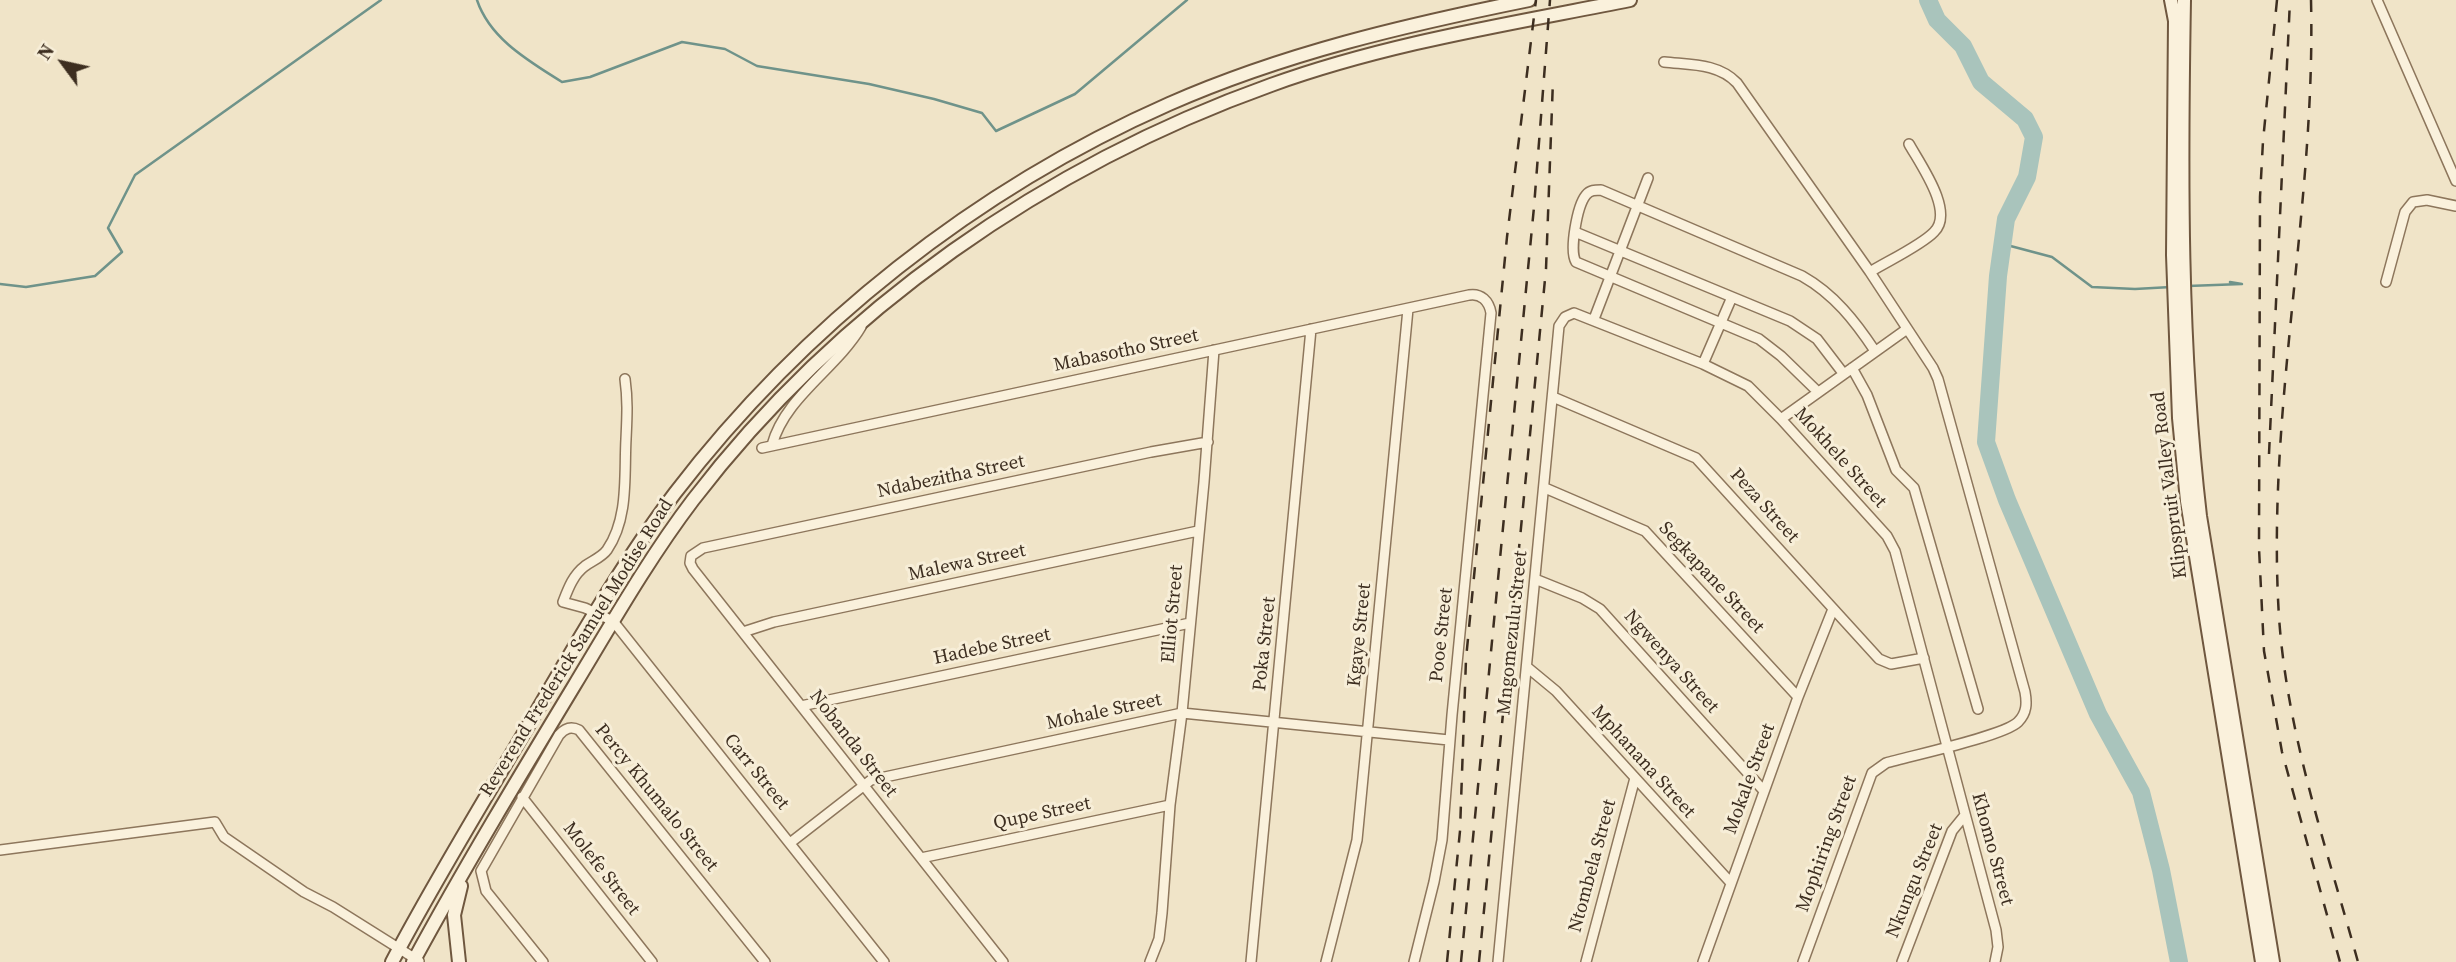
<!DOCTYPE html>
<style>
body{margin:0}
#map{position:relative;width:2456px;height:962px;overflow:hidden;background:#f0e4c8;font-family:"Source Serif 4",serif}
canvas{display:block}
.north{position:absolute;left:28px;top:28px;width:70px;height:70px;-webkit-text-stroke:5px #f7eed8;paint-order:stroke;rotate:303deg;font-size:19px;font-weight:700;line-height:28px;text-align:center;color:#3d2e20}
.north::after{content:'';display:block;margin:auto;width:24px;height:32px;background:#3d2e20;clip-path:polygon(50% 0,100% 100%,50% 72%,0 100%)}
</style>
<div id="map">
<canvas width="2456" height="962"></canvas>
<div class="north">N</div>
</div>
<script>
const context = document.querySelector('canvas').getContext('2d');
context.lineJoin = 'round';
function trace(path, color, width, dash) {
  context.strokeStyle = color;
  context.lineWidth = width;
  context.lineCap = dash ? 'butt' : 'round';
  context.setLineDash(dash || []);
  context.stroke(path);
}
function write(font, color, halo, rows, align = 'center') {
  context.font = font + ' "Source Serif 4",serif';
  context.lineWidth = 6;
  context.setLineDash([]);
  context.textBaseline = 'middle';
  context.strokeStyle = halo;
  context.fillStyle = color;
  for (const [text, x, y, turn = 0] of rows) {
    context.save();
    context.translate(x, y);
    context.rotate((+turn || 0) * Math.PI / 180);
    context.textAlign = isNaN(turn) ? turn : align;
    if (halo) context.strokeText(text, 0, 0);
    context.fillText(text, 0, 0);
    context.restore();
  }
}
const stream = new Path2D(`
 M 477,0 C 490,39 529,61 562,82 L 590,77 L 682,42 L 725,49 L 757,66 L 869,84 L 934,99 L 982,113 L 996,131 L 1075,94 L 1187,0
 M 2003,244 L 2052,257 L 2092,287 L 2135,289 L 2171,287
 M 0,284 L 26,287 L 95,276 L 122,252 L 108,228 L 135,175 L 381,0
 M 2188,286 L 2242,284 L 2230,282`);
const river = new Path2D(`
 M 1928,0 L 1937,20 L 1963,46 L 1981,82 L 2025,119 L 2034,137 L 2027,177 L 2006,219 L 1998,276 L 1986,442 L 2007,500 L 2098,714 L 2141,792 L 2161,870 L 2179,962`);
const street = new Path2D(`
 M 2377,0 L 2456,181
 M 1664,62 C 1690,65 1718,63 1737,83 L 1870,272 L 1933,368 L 1938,379 L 2025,692 C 2027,703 2027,713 2018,722 C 2004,736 1910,756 1886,763 L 1872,773 L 1803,962
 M 1575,232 L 1790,321 L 1817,339 L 1843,373
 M 1870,272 C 1886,262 1922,245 1934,232 C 1955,212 1920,164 1909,144
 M 2386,282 L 2405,212 L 2413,202 L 2427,200 L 2456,206
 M 1594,319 L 1648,178
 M 1703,364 L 1732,297
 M 1852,368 L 1867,395 L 1896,470 L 1914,488 L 1978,709
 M 625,379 C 628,401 627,417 626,439 C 624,475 629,518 607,550 C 602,557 592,561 585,566 C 573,575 568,589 563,602 L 585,608 L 613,621 L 884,962
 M 1818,392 L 1781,356 L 1759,339 L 1576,262 C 1569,251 1577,206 1586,195 C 1590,190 1595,190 1601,190 L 1802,276 C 1834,294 1855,321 1875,351
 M 1553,397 L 1696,458 L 1879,659 L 1891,664 L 1924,658
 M 1781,419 L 1907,329
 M 772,445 C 785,397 836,369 861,327
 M 762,448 L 1469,295 C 1481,293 1489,301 1491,313 L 1452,715 L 1442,840 L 1434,882 L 1414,962
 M 1545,488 L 1645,531 L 1798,697
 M 1535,579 L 1582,598 L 1600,609 L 1764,791
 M 743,632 L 774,622 L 1198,531
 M 1527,667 L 1556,691 L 1731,883
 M 801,706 L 1190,623
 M 522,797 L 652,962
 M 790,843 L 871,780 L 1182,713 L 1449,740
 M 0,850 L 215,822 L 224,837 L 304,892 L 333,907 L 419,961
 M 921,858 L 1170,805
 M 543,962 L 486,891 L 481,871 L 559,735 C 565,728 571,726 579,730 L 765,962
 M 1003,962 L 693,569 L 690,563 L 691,556 L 703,548 L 1151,452 L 1208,442
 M 1150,962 L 1159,939 L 1162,913 L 1170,805 L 1182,713 L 1204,482 L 1214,350
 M 1251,962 L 1311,329
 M 1326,962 L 1357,840 L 1408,309
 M 1498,962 L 1559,326 L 1565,317 L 1574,313 L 1703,364 L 1748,386 L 1781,419 L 1887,536 L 1895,551 L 1996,930 L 1998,947 L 1995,962
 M 1586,962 L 1635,778
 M 1703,962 L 1798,697 L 1833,609
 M 1902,962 L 1952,831 L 1965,815`);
const secondary = new Path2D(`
 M 2171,0 L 2175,21 L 2173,255 L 2179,418 L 2187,501 L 2262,962
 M 2184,0 C 2181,172 2180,345 2200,516 L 2273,962
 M 392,962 C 432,886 477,812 521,738 C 570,655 617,570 675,493 C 803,326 976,189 1169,104 C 1285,53 1406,25 1529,0
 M 413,962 C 464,868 519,777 574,686 C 612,623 649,558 693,500 C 839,309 1047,165 1271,85 C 1387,43 1510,24 1630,0
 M 459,962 L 454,915 L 461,886`);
const rail = new Path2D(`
 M 2277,0 L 2263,141 L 2260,197 L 2259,548 L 2264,651 L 2282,752 L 2340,962
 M 2311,0 C 2316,207 2266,411 2279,617 C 2287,735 2327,849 2358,962
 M 2269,454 L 2290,0
 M 1447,962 L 1460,831 L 1466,659 L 1507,237 L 1536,0
 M 1461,962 L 1534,207 L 1550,0
 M 1479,962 L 1546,269 L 1553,80`);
const streetNames = [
 ["Mabasotho Street",1126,351,-12],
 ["Mokhele Street",1840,458,48],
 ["Ndabezitha Street",951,477,-12],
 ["Klipspruit Valley Road",2170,485,-97],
 ["Peza Street",1764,506,48],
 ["Malewa Street",967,563,-12],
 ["Segkapane Street",1711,578,47],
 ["Elliot Street",1173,614,-85],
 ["Mngomezulu Street",1513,633,-84],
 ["Kgaye Street",1360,635,-84],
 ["Pooe Street",1442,635,-84],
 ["Poka Street",1265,644,-84],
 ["Hadebe Street",992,647,-12],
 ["Reverend Frederick Samuel Modise Road",577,648,-58],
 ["Ngwenya Street",1671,662,48],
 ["Mohale Street",1104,712,-12],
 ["Nobanda Street",853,744,52],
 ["Mphanana Street",1643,762,48],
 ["Carr Street",756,772,51],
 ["Mokale Street",1750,779,-70],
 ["Percy Khumalo Street",656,798,51],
 ["Qupe Street",1042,814,-12],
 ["Mophiring Street",1827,844,-70],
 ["Khomo Street",1992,849,75],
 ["Ntombela Street",1593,866,-75],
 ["Molefe Street",601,869,52],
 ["Nkungu Street",1915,881,-68]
];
trace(stream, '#6f938a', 2.5);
trace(river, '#a9c4bc', 18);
trace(street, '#8d765c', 12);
trace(secondary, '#6f573f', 16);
trace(street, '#faf1dc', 9);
trace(secondary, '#faf1dc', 12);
trace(rail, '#3d2e20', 2.5, [12, 12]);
write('19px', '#3d2e20', '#f7eed8', streetNames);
</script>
